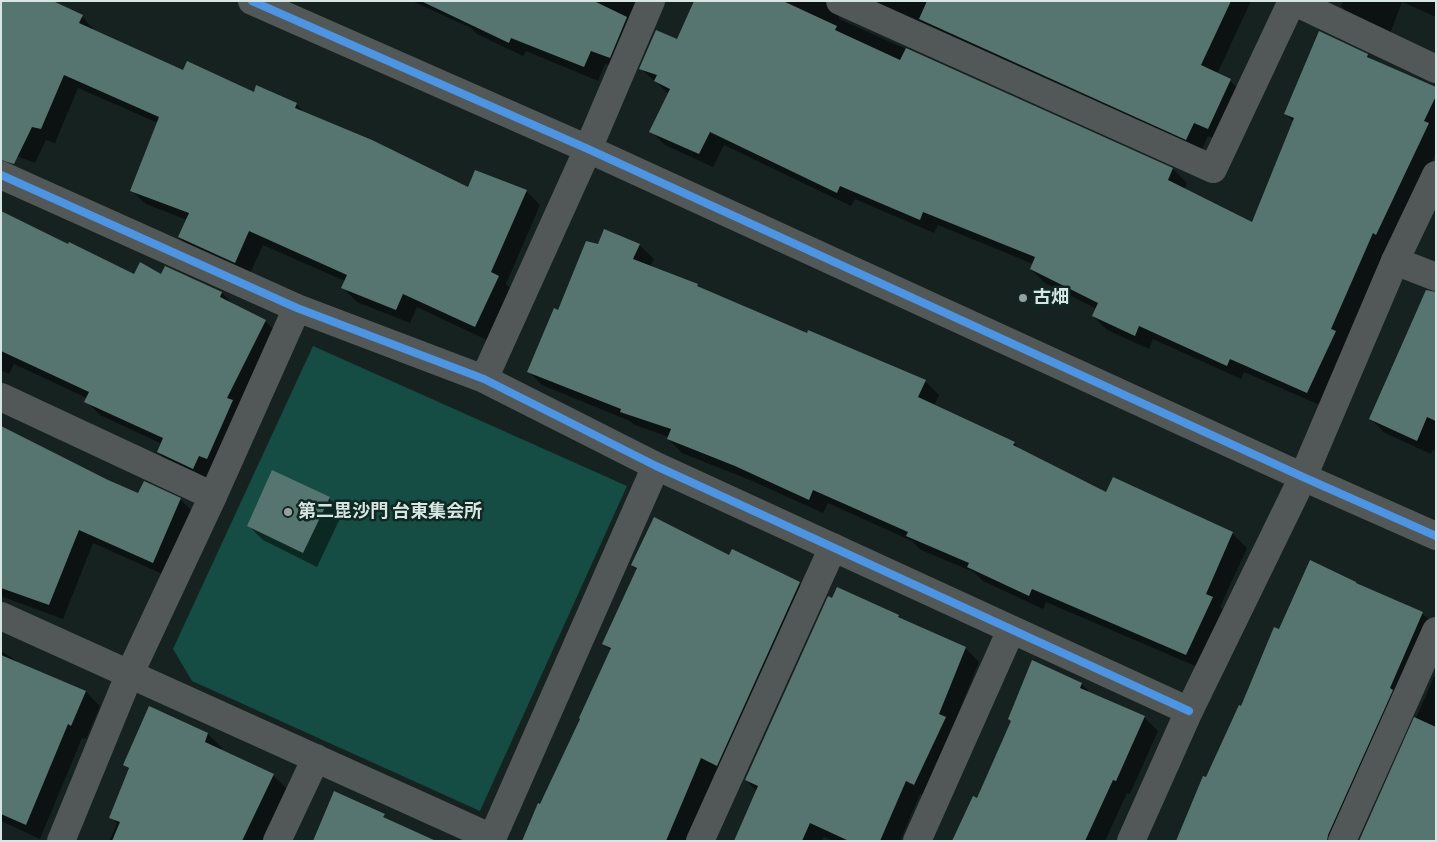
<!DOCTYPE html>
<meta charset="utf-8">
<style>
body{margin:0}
#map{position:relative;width:1437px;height:842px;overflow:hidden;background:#162220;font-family:"Archivo Narrow",sans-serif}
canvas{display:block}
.frame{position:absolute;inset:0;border:2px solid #d8e6e3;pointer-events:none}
</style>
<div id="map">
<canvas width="1437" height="842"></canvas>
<div class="frame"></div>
</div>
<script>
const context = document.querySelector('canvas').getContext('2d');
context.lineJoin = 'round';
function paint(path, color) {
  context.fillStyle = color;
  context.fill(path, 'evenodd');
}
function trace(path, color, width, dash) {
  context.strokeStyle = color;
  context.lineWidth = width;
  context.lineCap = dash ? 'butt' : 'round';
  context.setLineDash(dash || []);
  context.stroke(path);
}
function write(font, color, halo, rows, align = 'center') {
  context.font = font + ' "Archivo Narrow","Noto Sans JP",sans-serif';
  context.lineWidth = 5;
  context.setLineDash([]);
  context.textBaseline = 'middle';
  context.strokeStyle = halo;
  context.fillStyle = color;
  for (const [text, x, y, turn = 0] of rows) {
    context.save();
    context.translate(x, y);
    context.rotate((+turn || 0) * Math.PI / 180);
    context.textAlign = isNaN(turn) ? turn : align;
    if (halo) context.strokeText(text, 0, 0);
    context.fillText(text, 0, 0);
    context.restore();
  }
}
const green = new Path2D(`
 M 313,346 L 627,486 L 480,811 L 192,681 L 173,649 Z`);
const shadow = new Path2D(`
 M 412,1 L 638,1 L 624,71 L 605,64 L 598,81 L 526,51 L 523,56 L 477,34 L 471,28 Z
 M 696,1 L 847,1 L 839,9 L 839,19 L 1173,169 L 1187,183 L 1184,190 L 1253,224 L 1294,122 L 1285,113 L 1319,32 L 1368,55 L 1373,61 L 1436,88 L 1436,152 L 1391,248 L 1322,406 L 1244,372 L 1241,379 L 1153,339 L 1149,349 L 1107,330 L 1093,316 L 1097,309 L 1045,283 L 1031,269 L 1033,264 L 938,225 L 934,233 L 855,199 L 851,206 L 724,145 L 713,167 L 665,145 L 651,131 L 669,94 L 641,69 L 678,41 Z
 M 864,1 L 1251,1 L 1217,74 L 1230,81 L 1244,94 L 1222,142 L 1208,136 L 1200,153 Z
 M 1343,1 L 1436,1 L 1436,17 L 1402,2 L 1389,36 L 1355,20 L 1341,6 Z
 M 82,16 L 95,31 L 184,72 L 254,94 L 296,104 L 305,113 L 469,188 L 526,191 L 540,205 L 506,284 L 513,291 L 489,341 L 417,307 L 410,323 L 357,302 L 343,288 L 345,281 L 263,245 L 249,276 L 193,251 L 179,237 L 187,220 L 146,204 L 131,190 L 158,123 L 78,88 L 55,143 L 46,140 L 35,163 L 1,150 Z
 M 1,212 L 69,246 L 135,275 L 162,275 L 222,293 L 235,306 L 265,321 L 279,335 L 207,483 L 172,466 L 158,452 L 162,444 L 100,415 L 86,401 L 87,398 L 14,364 L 9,374 L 1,370 Z
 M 639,245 L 654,259 L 650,267 L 697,285 L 700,289 L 808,334 L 925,381 L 939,395 L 934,406 L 1014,443 L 1023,452 L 1106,494 L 1113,479 L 1233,534 L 1247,548 L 1220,607 L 1226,612 L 1200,668 L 1046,602 L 1043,609 L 983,581 L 974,572 L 921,550 L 912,541 L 828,503 L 823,513 L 750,480 L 682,453 L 668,439 L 669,437 L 635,425 L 630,421 L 542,385 L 528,371 L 558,311 L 598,246 Z
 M 1436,298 L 1436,451 L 1433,450 L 1431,454 L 1385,433 L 1371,419 Z
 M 1,427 L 108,482 L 138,495 L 180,499 L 194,513 L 167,576 L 93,543 L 63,619 L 3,597 L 1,595 Z
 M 329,498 L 343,512 L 317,567 L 263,540 L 249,526 Z
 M 729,557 L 799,583 L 813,597 L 731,779 L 716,771 L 686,841 L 524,841 L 611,651 L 604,644 L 637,570 L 632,565 Z
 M 1358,585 L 1422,613 L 1436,627 L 1346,841 L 1181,841 L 1207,779 L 1279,630 Z
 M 898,616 L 903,621 L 965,648 L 979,662 L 953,726 L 959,732 L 929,798 L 920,794 L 900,841 L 833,841 L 824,837 L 822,841 L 735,841 L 757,791 L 746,780 Z
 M 1,651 L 11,657 L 18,663 L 86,692 L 100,706 L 86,739 L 82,738 L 40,839 L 1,821 Z
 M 1033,662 L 1082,684 L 1090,693 L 1144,717 L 1158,731 L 1130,794 L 1127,793 L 1105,841 L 954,841 L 978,800 L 1012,722 Z
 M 1436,673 L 1436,841 L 1369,823 Z
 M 149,707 L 208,734 L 222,748 L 221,751 L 273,775 L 287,789 L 263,841 L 109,841 L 117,824 L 111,817 L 130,770 L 124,765 Z`);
const building = new Path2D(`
 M 1,1 L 53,1 L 83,15 L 79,23 L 183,70 L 187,61 L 254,92 L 256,85 L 297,103 L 295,108 L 372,140 L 468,187 L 475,170 L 527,190 L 491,272 L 499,276 L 475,327 L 403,294 L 396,310 L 341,288 L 347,275 L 249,231 L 235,263 L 178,237 L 189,213 L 130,191 L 159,117 L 64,75 L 41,129 L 32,127 L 14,164 L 1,160 Z
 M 421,1 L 594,1 L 627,17 L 610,58 L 591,51 L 584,67 L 511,38 L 509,43 Z
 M 694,1 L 783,1 L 837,26 L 835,30 L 900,60 L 906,48 L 1173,168 L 1168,180 L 1252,222 L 1294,118 L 1284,114 L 1319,31 L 1368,54 L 1367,57 L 1436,87 L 1436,96 L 1424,121 L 1429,123 L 1376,235 L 1373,233 L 1331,329 L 1336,331 L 1307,393 L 1230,359 L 1227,366 L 1139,326 L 1135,336 L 1092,316 L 1098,303 L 1030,269 L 1035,257 L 923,212 L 920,220 L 840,186 L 837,193 L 710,132 L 699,154 L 649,132 L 670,89 L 654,81 L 657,75 L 639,69 L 656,30 L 677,39 Z
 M 927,1 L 1231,1 L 1201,65 L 1231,79 L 1208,129 L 1194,123 L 1186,140 L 919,19 Z
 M 1,211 L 68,244 L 69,242 L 134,274 L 140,262 L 161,274 L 165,266 L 222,292 L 220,297 L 266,320 L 227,398 L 233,400 L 207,459 L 199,456 L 193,469 L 157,452 L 163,438 L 84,402 L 89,392 L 1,351 Z
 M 604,229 L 640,244 L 633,259 L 698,284 L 697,286 L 807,333 L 808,330 L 926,380 L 918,397 L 1015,442 L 1013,445 L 1106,492 L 1113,477 L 1233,532 L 1206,594 L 1213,597 L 1186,655 L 1032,589 L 1029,596 L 967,567 L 969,563 L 906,536 L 908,532 L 813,490 L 809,500 L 735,466 L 667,439 L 671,429 L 620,412 L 621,409 L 527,372 L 554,308 L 558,310 L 586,241 L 598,244 Z
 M 1426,290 L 1436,292 L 1436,421 L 1427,417 L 1417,441 L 1369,419 Z
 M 1,426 L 108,480 L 138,493 L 144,481 L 181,498 L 153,563 L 79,530 L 49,605 L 1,588 Z
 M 272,470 L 330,497 L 303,553 L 247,526 Z
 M 654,517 L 729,555 L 732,549 L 800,582 L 717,766 L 701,758 L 666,841 L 522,841 L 538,803 L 540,804 L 580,719 L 579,718 L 611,648 L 602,644 L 637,568 L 631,565 Z
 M 1310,560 L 1356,582 L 1356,583 L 1423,612 L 1390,688 L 1393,690 L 1328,835 L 1327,841 L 1176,841 L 1203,776 L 1206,777 L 1239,705 L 1241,706 L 1274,627 L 1279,629 Z
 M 837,587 L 899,615 L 898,617 L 966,647 L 939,714 L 946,717 L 914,785 L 906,781 L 880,841 L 849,841 L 810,823 L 802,841 L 734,841 L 758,786 L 745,780 L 828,596 L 832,598 Z
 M 1,655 L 86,691 L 71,726 L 68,724 L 26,825 L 1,814 Z
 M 1032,660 L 1082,683 L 1080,688 L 1145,716 L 1116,781 L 1113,780 L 1085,841 L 952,841 L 973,796 L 977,798 L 1011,721 L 1008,719 Z
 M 149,706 L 208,733 L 205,742 L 274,774 L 242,841 L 112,841 L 120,822 L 109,818 L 129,768 L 123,765 Z
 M 1414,717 L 1436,727 L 1436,841 L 1359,841 Z
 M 334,791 L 385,814 L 383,817 L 436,841 L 313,841 Z`);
const minor = new Path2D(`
 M 840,1 L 1213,169 L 1292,1
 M 1293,1 L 1436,69
 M 1,175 L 297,308 L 484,379 L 656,466 L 1189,711
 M 1395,261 L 1436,277
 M 484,379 L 588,149 L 651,1
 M 1,397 L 213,496
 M 1,616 L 492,838
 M 61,841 L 130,673 L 213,496 L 297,308
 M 277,841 L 316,758
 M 491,841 L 656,466
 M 700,841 L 833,547
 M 917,841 L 1011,630
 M 1131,841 L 1189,711 L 1303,477
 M 1342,841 L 1436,631`);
const tertiary = new Path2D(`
 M 252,1 L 588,149 L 1303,477 L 1436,536
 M 1303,477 L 1395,261 L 1436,175`);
const cycleway = new Path2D(`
 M 252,1 L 588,149 L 1303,477 L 1436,536
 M 1,175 L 297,308 L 484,379 L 656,466 L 1189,711`);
const markers = [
 [1023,298,5,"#94a19f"],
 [288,512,5,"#94a19f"]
];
const poiNames = [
 ["古畑",1033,298],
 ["第二毘沙門 台東集会所",298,512]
];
paint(green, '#154c43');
paint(shadow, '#0007');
paint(building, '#577570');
trace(minor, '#525857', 28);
trace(tertiary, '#525857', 28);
trace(cycleway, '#4d94e3', 8);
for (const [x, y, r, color] of markers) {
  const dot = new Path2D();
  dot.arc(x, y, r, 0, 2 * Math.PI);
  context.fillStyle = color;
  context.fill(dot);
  trace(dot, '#102823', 2);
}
write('bold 18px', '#d8e6e3', '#102823', poiNames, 'left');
</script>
